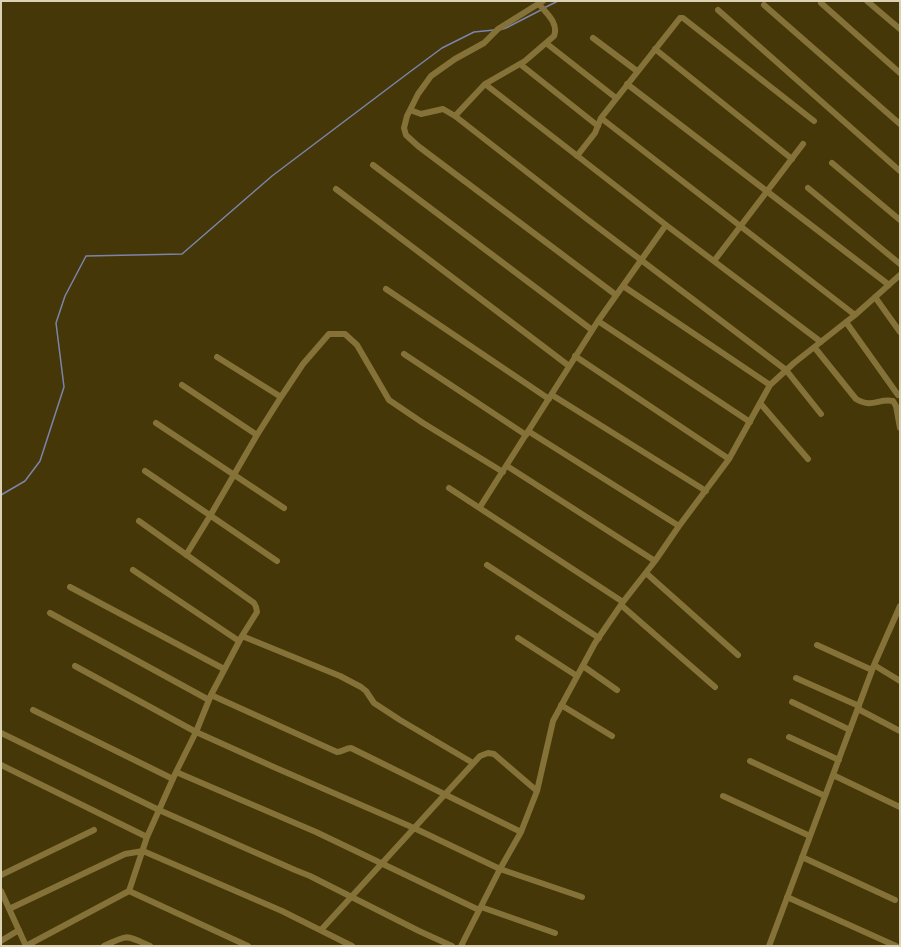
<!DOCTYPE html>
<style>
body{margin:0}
#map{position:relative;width:901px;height:947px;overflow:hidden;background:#453707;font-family:Literata,serif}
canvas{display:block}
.frame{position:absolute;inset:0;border:2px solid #dbd1b4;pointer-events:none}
</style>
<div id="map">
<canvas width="901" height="947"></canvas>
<div class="frame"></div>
</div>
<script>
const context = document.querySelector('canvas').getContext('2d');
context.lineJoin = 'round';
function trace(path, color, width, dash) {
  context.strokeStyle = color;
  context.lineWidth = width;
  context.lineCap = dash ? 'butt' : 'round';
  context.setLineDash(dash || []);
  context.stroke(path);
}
const stream = new Path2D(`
 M 544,8 L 558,1
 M 503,29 L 506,28 L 541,10
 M 1,495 L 25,481 L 40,461 L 64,387 L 56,323 L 65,296 L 86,256 L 182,254 L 272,176 L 407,74 L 442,48 L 474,32 L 494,30`);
const minor = new Path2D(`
 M 543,1 L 498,29 L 484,43 L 455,59 L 431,76 L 418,94 L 407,116 L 404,128 L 406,135 L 418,146 L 616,295
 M 867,1 L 900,29
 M 821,3 L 900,73
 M 764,5 L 900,124
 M 718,10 L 900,171
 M 593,38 L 637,71
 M 546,43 L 616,98
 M 655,49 L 792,159
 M 520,64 L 598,126
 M 485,84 L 666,225 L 821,342
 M 627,84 L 889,285
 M 410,110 L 421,114 L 443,109 L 455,116 L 587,219 L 786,370 L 821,414
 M 455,116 L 485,84 L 525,61 L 554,36 C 559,23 546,13 539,4
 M 601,118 L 855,315
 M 577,156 L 595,133 L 601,118 L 680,18 L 683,18 L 814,121
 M 832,163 L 900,220
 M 373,165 L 592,330
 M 808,188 L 900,264
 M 336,189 L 569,366
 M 714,261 L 803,144
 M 623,286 L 770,385
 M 386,289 L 549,399
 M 875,297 L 900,332
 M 598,321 L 750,422
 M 846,322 L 898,395
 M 815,348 L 856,399 C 873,409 878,398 893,401 L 896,406 L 900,428
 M 404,354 L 526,435
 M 575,356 L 729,459
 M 217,357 L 281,397
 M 182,385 L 257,435
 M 552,395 L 706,491
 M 760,403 L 808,459
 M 156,423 L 284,508
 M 528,431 L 679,526
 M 507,466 L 655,561
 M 145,471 L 277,561
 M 449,488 L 623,602
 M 480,507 L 598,321 L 666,225
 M 186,555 L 210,516 L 257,435 L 281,397 L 303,364 L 329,334 L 345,334 L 357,345 L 389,400 L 423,423 L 503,472
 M 487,565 L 599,638
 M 133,570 L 239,641
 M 646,573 L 738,655
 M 70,587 L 224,669
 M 621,605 L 715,687
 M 50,613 L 209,700
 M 242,636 L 340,676 L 361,687 L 366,691 L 374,703 L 400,720 L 473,763
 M 518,638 L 577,676
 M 817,645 L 872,670
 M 874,665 L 900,681
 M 75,666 L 196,732 L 276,768 L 414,828 L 500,869 L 582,897
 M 583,666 L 617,690
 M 796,678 L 859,706
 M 211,695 L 337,752 C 342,752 346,748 351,748 L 521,832
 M 792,702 L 850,730
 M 561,705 L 612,736
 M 858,709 L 900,731
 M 33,710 L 173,779
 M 1,733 L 159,810 L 295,870 L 310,876 L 419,931 L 452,946
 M 789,737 L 839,760
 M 750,761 L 825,796
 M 1,765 L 147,837
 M 176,772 L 316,832 L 479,910
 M 833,775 L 900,807
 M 723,796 L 810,836
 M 802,857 L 895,900
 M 1,875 L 94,830
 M 1,891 L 26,946
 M 129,891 L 248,946
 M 787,897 L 896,946
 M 481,907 L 555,933
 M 9,909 L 125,854 L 143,851 L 282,911 L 352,946
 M 321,930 L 480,756 L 488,753 L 494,754 L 537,791
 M 1,941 L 19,930
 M 26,946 L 129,891 L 147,837 L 176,772 L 196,732 L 211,695 L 242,636 L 257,612 L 256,607 L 254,603 L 139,521
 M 104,946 C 128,934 126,935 150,946
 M 461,946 L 500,869 L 521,832 L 537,791 L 553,721 L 595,643 L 623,602 L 655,561 L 679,526 L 729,459 L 770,385 L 794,363 L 855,315 L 900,275
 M 769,946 L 874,665 L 900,606`);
trace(stream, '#7c85a9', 1.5);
trace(minor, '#857238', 6);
</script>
